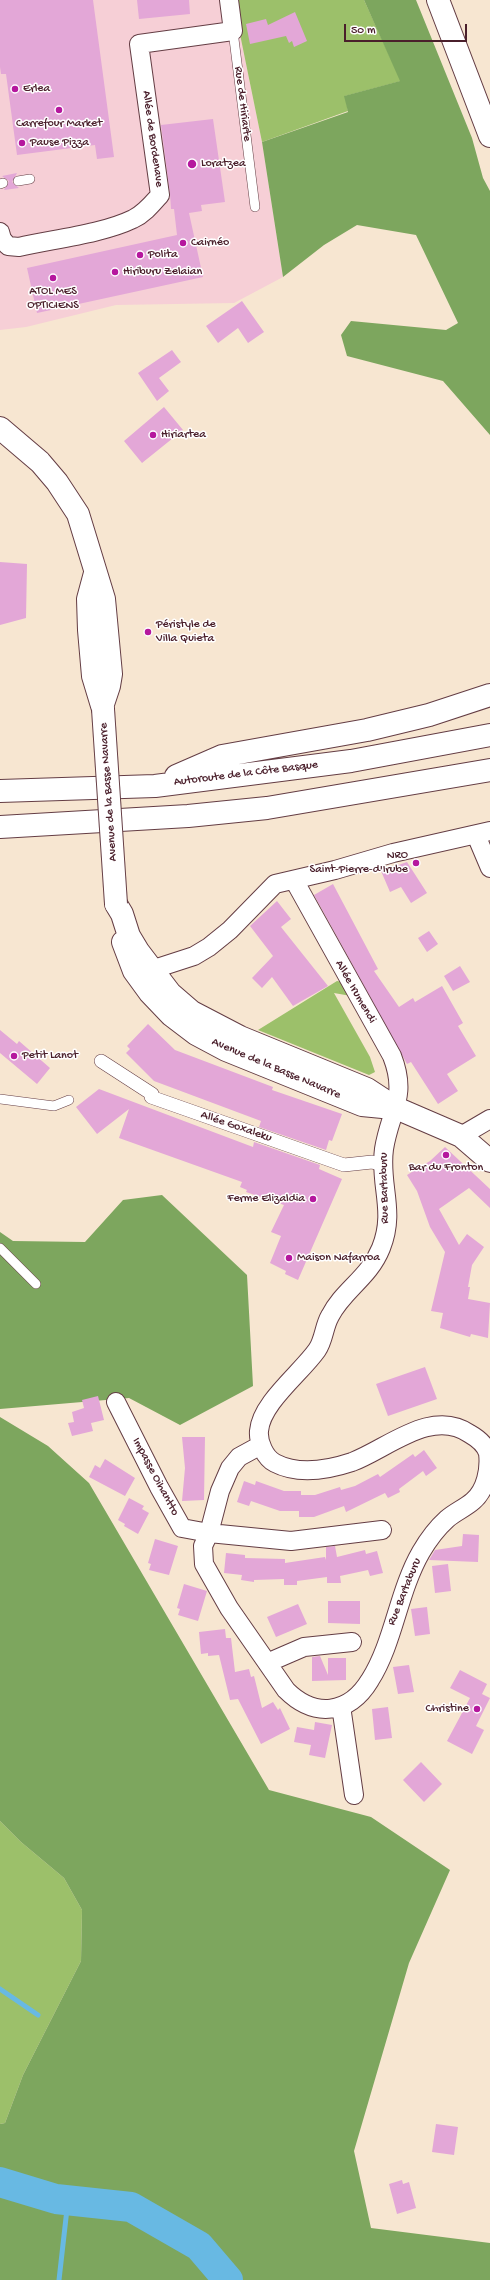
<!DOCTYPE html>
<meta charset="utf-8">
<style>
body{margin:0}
#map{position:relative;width:490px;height:2280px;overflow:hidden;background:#f7e6d1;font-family:"Gochi Hand",sans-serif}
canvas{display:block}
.scale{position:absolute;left:344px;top:24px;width:123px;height:18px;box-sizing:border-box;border:2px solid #4a1f2b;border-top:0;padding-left:5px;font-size:12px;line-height:14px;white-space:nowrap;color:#4a1f2b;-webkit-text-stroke:3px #fff;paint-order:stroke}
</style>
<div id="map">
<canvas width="490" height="2280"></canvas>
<div class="scale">50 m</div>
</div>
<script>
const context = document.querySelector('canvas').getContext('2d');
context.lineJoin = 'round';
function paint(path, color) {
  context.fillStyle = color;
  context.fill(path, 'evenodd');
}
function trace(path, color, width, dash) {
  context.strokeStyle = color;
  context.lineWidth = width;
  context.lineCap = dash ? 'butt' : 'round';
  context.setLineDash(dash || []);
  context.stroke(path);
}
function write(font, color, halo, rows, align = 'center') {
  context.font = font + ' "Gochi Hand",sans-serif';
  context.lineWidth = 3;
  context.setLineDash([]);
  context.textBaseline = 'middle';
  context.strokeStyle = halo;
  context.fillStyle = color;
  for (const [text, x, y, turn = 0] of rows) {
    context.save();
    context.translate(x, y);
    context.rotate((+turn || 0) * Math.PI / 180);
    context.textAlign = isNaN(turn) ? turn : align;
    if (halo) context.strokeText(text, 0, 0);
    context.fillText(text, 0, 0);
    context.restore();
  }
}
const built = new Path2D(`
 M 0,0 L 233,0 L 262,142 L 283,277 L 234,303 L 116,305 L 26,327 L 0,330 Z`);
const green = new Path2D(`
 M 233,0 L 364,0 L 401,81 L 345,96 L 348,111 L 262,142 Z
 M 337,981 L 343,982 L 351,996 L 334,993 L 370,1057 L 375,1072 L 369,1075 L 258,1030 Z
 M 0,1821 L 21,1842 L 64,1878 L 82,1910 L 81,1961 L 23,2075 L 5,2123 L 0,2124 Z`);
const forest = new Path2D(`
 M 364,0 L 416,0 L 472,138 L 483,178 L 490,191 L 490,435 L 443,381 L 347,356 L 341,335 L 351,321 L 446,330 L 458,323 L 416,235 L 357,225 L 324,245 L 283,277 L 262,142 L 348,112 L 344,96 L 400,81 Z
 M 162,1195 L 247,1275 L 253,1386 L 180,1425 L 129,1398 L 0,1409 L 0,1232 L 13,1241 L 85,1242 L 123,1200 Z
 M 0,1417 L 48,1446 L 89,1483 L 269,1790 L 371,1817 L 450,1870 L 409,1963 L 354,2151 L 371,2228 L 490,2243 L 490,2280 L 0,2280 L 0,2124 L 5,2123 L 23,2075 L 81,1961 L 82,1910 L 64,1878 L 21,1842 L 0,1821 Z`);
const stream = new Path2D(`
 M 0,1989 L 38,2015
 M 59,2280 L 68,2200`);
const river = new Path2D(`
 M 0,2182 L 56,2199 L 131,2207 L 199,2246 L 228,2280`);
const building = new Path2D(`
 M 0,0 L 93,0 L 114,157 L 97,159 L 95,145 L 17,155 L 6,74 L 1,74 L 0,67 Z
 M 137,0 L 189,0 L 190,14 L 139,19 Z
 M 295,12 L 307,41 L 294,47 L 292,41 L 289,43 L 286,36 L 250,44 L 246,24 L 266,19 L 268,25 Z
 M 213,119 L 225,202 L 201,205 L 202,211 L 189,213 L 203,277 L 37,313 L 27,268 L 177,235 L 174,209 L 171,209 L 170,194 L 161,125 Z
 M 17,173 L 12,182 L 19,188 L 4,190 L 9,181 L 2,176 Z
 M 242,301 L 264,332 L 248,343 L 238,328 L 218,343 L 206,326 Z
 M 172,350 L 181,362 L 159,378 L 169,391 L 157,401 L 138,373 Z
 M 164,407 L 183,430 L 142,463 L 124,441 Z
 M 0,562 L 27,564 L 26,618 L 0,625 Z
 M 407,862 L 427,893 L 411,903 L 401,887 L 390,892 L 381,871 Z
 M 333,884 L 378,969 L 374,971 L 399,1007 L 413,998 L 415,1002 L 442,986 L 463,1023 L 458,1026 L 476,1056 L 447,1074 L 458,1091 L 438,1104 L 411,1062 L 407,1064 L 314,895 Z
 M 277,901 L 291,919 L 281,927 L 328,986 L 293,1006 L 272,977 L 262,988 L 252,978 L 273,956 L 250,926 Z
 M 429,931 L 438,944 L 427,952 L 418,938 Z
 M 460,966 L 470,982 L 453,991 L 444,976 Z
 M 148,1024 L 175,1050 L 273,1087 L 272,1090 L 342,1114 L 332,1141 L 329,1140 L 326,1150 L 259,1127 L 261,1121 L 154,1081 L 126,1053 L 130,1049 L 127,1046 Z
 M 0,1030 L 17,1044 L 19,1041 L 50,1068 L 37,1084 L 0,1053 Z
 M 99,1089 L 253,1147 L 254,1142 L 320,1165 L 319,1169 L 342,1179 L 298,1280 L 285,1274 L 286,1271 L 270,1263 L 281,1236 L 271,1232 L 284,1205 L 246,1192 L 247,1190 L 240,1187 L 242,1182 L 119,1138 L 129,1109 L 97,1134 L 76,1107 Z
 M 445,1147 L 490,1189 L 490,1208 L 469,1188 L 439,1209 L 459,1245 L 467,1234 L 484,1247 L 472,1265 L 468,1287 L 470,1287 L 468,1299 L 490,1303 L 488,1338 L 471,1334 L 470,1337 L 440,1328 L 443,1313 L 431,1311 L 445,1252 L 430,1227 L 417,1191 L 407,1175 L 430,1161 Z
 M 425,1367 L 437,1399 L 388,1416 L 376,1384 Z
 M 98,1396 L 104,1420 L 91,1423 L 93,1431 L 72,1436 L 68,1423 L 74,1422 L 72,1412 L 84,1408 L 82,1400 Z
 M 182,1437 L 205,1437 L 204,1500 L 182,1501 L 185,1468 Z
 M 424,1450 L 437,1468 L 426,1476 L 423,1471 L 399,1489 L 400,1492 L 388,1498 L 385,1493 L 346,1512 L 344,1506 L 314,1517 L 299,1517 L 299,1511 L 280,1511 L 251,1501 L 249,1506 L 237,1502 L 244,1481 L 255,1485 L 256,1481 L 284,1491 L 301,1491 L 301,1495 L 315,1495 L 340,1487 L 341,1490 L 355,1486 L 378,1474 L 380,1477 L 413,1454 L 415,1457 Z
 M 105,1459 L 135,1478 L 125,1496 L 89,1477 L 95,1465 L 100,1468 Z
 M 129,1498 L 144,1506 L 142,1509 L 149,1513 L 138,1534 L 124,1526 L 125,1524 L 118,1520 Z
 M 463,1534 L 479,1535 L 478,1562 L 429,1560 L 435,1550 L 462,1546 Z
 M 155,1539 L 178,1546 L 169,1575 L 149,1570 L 151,1564 L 148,1563 Z
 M 335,1546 L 337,1557 L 365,1550 L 366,1554 L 377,1551 L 383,1573 L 370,1576 L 368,1570 L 340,1576 L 341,1583 L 327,1583 L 327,1577 L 297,1581 L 297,1585 L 284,1585 L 284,1579 L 254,1580 L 254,1582 L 241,1580 L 242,1575 L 224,1573 L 226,1553 L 245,1555 L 245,1558 L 285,1559 L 285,1563 L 325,1557 L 326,1560 L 326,1547 Z
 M 448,1564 L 451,1591 L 435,1593 L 432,1566 Z
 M 184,1584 L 207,1591 L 198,1621 L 178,1615 L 180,1609 L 177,1608 Z
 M 328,1601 L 360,1601 L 360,1624 L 328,1623 Z
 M 298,1604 L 307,1624 L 276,1637 L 267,1617 Z
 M 427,1607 L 430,1634 L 415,1636 L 411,1609 Z
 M 225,1629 L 226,1638 L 231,1638 L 235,1672 L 249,1669 L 251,1677 L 254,1676 L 262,1708 L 273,1702 L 278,1710 L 280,1708 L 290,1729 L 261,1744 L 238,1699 L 230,1700 L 219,1655 L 208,1656 L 208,1653 L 201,1654 L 199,1632 Z
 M 320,1656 L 328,1675 L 328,1658 L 346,1658 L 346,1680 L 312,1681 L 312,1657 Z
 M 409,1665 L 414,1692 L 398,1694 L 393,1667 Z
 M 460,1670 L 487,1684 L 482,1694 L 490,1698 L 476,1726 L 484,1730 L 472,1754 L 447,1741 L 470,1698 L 450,1688 Z
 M 388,1707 L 392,1738 L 375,1740 L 372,1709 Z
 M 315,1722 L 332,1725 L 325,1758 L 309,1755 L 311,1745 L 294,1742 L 297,1727 L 314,1730 Z
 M 421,1762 L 442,1784 L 424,1802 L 403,1780 Z
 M 436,2124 L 458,2127 L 454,2155 L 432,2152 Z
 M 402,2180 L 403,2184 L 409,2182 L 416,2208 L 397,2214 L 389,2184 Z`);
const service = new Path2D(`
 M 233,31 L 255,207
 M 18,181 L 30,179
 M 0,184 L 3,183
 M 0,1099 L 54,1106 L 69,1100
 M 0,1248 L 36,1284`);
const pedestrian = new Path2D(`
 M 101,1061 L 152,1094 L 151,1097 L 344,1165 L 372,1162 L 383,1165`);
const minor = new Path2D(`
 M 0,232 L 2,239 L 8,246 L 19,247 C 54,239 102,234 133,219 C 144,214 152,204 160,195 L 139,44 L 233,31 L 229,0
 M 476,835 L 490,868
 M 151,985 L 154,971 L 157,968 L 194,956 L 209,947 L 230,930 L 275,884 L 335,870 L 393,853 L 490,831
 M 461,1136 L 490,1119
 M 116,1402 L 159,1487 L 182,1528 L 209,1533 L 291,1541 L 382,1530
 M 261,1445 L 239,1457 L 230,1468 L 220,1491 L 209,1533 L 203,1546 L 204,1564 L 229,1608 L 286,1690 C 314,1718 349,1715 370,1680 C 394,1642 398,1592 421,1552 C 428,1540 437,1528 447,1519 C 455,1512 465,1508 473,1501 C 486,1490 490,1469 488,1453 C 485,1444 477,1438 470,1434 C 432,1407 387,1449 352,1462 C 328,1470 298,1475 275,1463 C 265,1458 258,1442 259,1431 C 261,1403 301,1373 317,1350 C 324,1340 324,1326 330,1316 C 343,1290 369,1278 381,1248 C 396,1211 379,1185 384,1149 C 390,1111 408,1097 392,1056 L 294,880
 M 267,1663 L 304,1647 L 352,1642
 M 341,1706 L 354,1795`);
const tertiary = new Path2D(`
 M 0,428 L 40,462 L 57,482 L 78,514 L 104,599 L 111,674 L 109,686 L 103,704
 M 95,573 L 88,599 L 89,630 L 93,676 L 103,709
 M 116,904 L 122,914 L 129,936 L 138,951 L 170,993 L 192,1012 L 240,1037 L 367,1089 L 396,1108 L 461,1136 L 490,1161
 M 123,942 L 134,971 L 150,993 L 171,1015 L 196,1034 L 226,1050 L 362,1105 L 393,1108`);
const secondary = new Path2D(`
 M 438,0 L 490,136`);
const motorway = new Path2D(`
 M 176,776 L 222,756 L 367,730 L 429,715 L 490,695
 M 0,791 L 155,786 L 351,761 L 490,735
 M 0,827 L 188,816 L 267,808 L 490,770`);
const tertiaryBridge = new Path2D(`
 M 103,709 L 116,904`);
const markers = [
 [15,89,4,"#b5179e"],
 [59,110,4,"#b5179e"],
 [22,143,4,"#b5179e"],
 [192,164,5,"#b5179e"],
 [183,243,4,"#b5179e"],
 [140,255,4,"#b5179e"],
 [115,272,4,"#b5179e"],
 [53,278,4,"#b5179e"],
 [153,435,4,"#b5179e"],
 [148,632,4,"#b5179e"],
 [416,863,4,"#b5179e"],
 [14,1056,4,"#b5179e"],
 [446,1155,4,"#b5179e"],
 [313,1199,4,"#b5179e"],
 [289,1258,4,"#b5179e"],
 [477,1709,4,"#b5179e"]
];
const poiNames = [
 ["Erlea",23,89],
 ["Carrefour Market",59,124,"center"],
 ["Pause Pizza",30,143],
 ["Loratzea",201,164],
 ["Cairnéo",191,243],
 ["Polita",148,255],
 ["Hiriburu Zelaian",123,272],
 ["ATOL MES",53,292,"center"],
 ["OPTICIENS",53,306,"center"],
 ["Hiriartea",161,435],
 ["Péristyle de",156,625],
 ["Villa Quieta",156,639],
 ["NRO",408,856,"right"],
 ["Saint-Pierre-d'Irube",408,870,"right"],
 ["Petit Lanot",22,1056],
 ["Bar du Fronton",446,1168,"center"],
 ["Ferme Elizaldia",305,1199,"right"],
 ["Maison Nafarroa",297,1258],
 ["Christine",469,1709,"right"]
];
const streetNames = [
 ["Rue de Hiriarte",242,104,83],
 ["Allée de Bordenave",152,139,82],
 ["Autoroute de la Côte Basque",246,774,-7],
 ["Avenue de la Basse Navarre",109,792,-94],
 ["Allée Irumendi",355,992,60],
 ["Avenue de la Basse Navarre",276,1069,23],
 ["Allée Goxaleku",236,1127,19],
 ["Rue Bartaburu",385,1188,-91],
 ["Impasse Oihantto",155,1477,62],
 ["Rue Bartaburu",405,1592,-68]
];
paint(built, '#f6cfd6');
paint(green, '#9cc06a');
paint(forest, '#7da65e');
trace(stream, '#68b9e3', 5);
trace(river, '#68b9e3', 30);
paint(building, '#e3a7d7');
trace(service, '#643d44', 10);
trace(pedestrian, '#643d44', 14);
trace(minor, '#643d44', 20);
trace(tertiary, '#643d44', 24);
trace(secondary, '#643d44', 24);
trace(motorway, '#643d44', 24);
trace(service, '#fff', 9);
trace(pedestrian, '#fff', 13);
trace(minor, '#fff', 18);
trace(tertiary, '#fff', 22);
trace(secondary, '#fff', 22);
trace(motorway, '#fff', 22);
trace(tertiaryBridge, '#643d44', 24, []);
trace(tertiaryBridge, '#fff', 22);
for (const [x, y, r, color] of markers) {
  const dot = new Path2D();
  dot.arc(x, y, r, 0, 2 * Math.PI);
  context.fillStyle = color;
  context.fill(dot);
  trace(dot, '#fff', 1.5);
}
write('12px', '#4a1f2b', '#fff', poiNames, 'left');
write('12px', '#4a1f2b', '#fff', streetNames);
</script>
